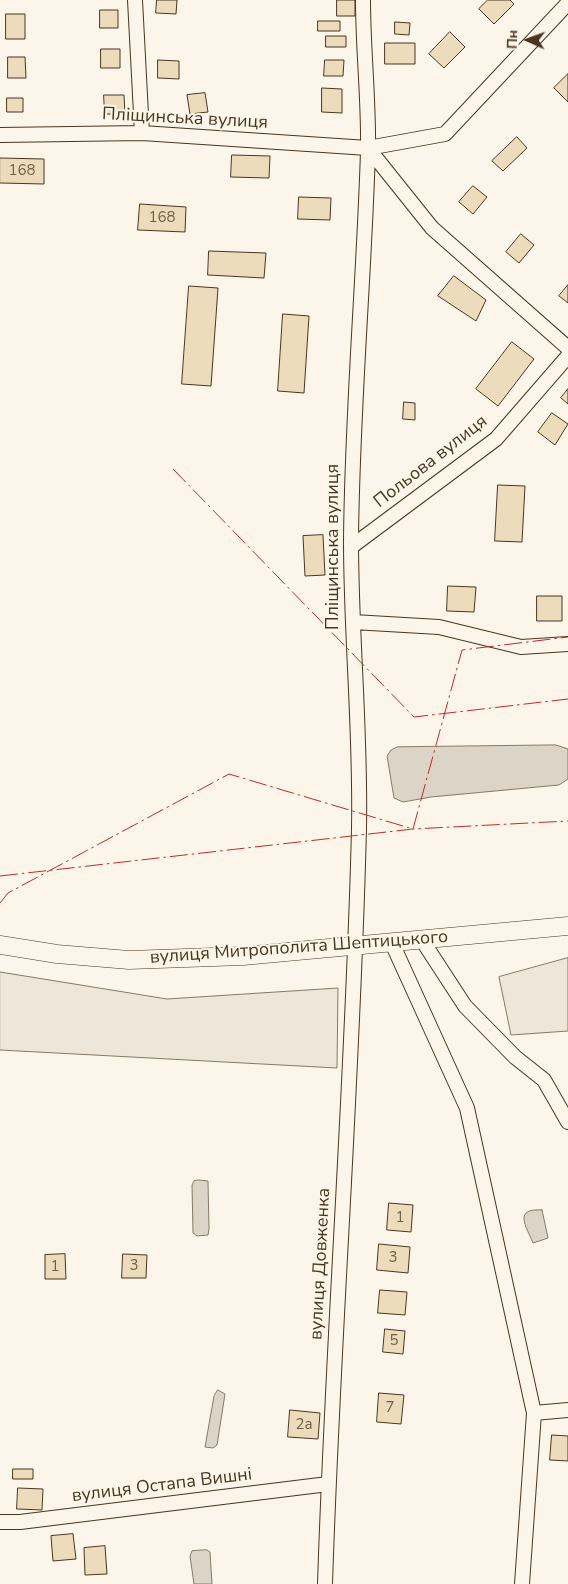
<!DOCTYPE html>
<meta charset="utf-8">
<style>
body{margin:0}
#map{position:relative;width:568px;height:1584px;overflow:hidden;background:#fbf6e9;font-family:"Nunito Sans",sans-serif}
canvas{display:block}
.north{position:absolute;left:503px;top:15px;width:50px;height:50px;-webkit-text-stroke:4px #fbf6e9;paint-order:stroke;rotate:272deg;font-size:14px;font-weight:700;line-height:20px;text-align:center;color:#4a3520}
.north::after{content:'';display:block;margin:auto;width:18px;height:22px;background:#4a3520;clip-path:polygon(50% 0,100% 100%,50% 72%,0 100%)}
</style>
<div id="map">
<canvas width="568" height="1584"></canvas>
<div class="north">Пн</div>
</div>
<script>
const context = document.querySelector('canvas').getContext('2d');
context.lineJoin = 'round';
function paint(path, color) {
  context.fillStyle = color;
  context.fill(path, 'evenodd');
}
function trace(path, color, width, dash) {
  context.strokeStyle = color;
  context.lineWidth = width;
  context.lineCap = dash ? 'butt' : 'round';
  context.setLineDash(dash || []);
  context.stroke(path);
}
function write(font, color, halo, rows, align = 'center') {
  context.font = font + ' "Nunito Sans",sans-serif';
  context.lineWidth = 4;
  context.setLineDash([]);
  context.textBaseline = 'middle';
  context.strokeStyle = halo;
  context.fillStyle = color;
  for (const [text, x, y, turn = 0] of rows) {
    context.save();
    context.translate(x, y);
    context.rotate((+turn || 0) * Math.PI / 180);
    context.textAlign = isNaN(turn) ? turn : align;
    if (halo) context.strokeText(text, 0, 0);
    context.fillText(text, 0, 0);
    context.restore();
  }
}
const green = new Path2D(`
 M 568,958 L 568,1031 L 511,1035 L 499,977 Z
 M 0,972 L 167,999 L 338,988 L 337,1068 L 0,1050 Z`);
const water = new Path2D(`
 M 556,745 L 568,749 L 568,779 L 559,785 L 431,797 L 403,802 L 394,798 L 387,756 L 391,750 L 397,747 Z
 M 199,1180 L 208,1181 L 209,1229 L 208,1235 L 197,1236 L 193,1233 L 192,1185 L 194,1181 Z
 M 542,1210 L 548,1238 L 533,1243 C 526,1226 513,1208 542,1210 Z
 M 218,1390 L 225,1394 L 217,1445 L 213,1448 L 205,1447 L 214,1396 Z
 M 207,1550 L 210,1552 L 212,1584 L 194,1584 L 190,1556 L 192,1551 Z`);
const building = new Path2D(`
 M 157,0 L 177,0 L 176,14 L 156,13 Z
 M 337,0 L 355,0 L 355,16 L 337,16 Z
 M 488,0 L 510,0 L 514,4 L 494,24 L 479,9 Z
 M 100,10 L 118,10 L 118,28 L 100,28 Z
 M 6,14 L 25,14 L 25,39 L 6,39 Z
 M 318,21 L 340,21 L 340,31 L 318,31 Z
 M 395,22 L 410,23 L 409,35 L 395,34 Z
 M 450,32 L 465,47 L 444,68 L 429,54 Z
 M 326,36 L 346,36 L 346,47 L 326,47 Z
 M 385,43 L 415,43 L 415,64 L 385,64 Z
 M 101,49 L 120,49 L 120,68 L 101,68 Z
 M 8,57 L 25,57 L 26,78 L 8,78 Z
 M 158,60 L 179,61 L 179,79 L 158,78 Z
 M 325,60 L 344,60 L 343,76 L 324,76 Z
 M 568,74 L 568,102 L 554,88 Z
 M 322,88 L 342,89 L 342,113 L 322,112 Z
 M 205,93 L 208,112 L 190,114 L 187,95 Z
 M 104,95 L 124,95 L 125,114 L 105,114 Z
 M 7,98 L 23,98 L 23,112 L 7,112 Z
 M 517,137 L 527,148 L 503,171 L 492,161 Z
 M 232,155 L 270,156 L 269,178 L 231,177 Z
 M 0,158 L 44,159 L 44,184 L 0,183 Z
 M 473,186 L 487,197 L 473,214 L 459,202 Z
 M 299,197 L 331,198 L 330,220 L 298,219 Z
 M 140,204 L 186,207 L 185,232 L 138,230 Z
 M 521,234 L 534,245 L 519,263 L 506,252 Z
 M 209,251 L 266,253 L 264,278 L 208,275 Z
 M 454,276 L 486,300 L 476,321 L 438,296 Z
 M 568,285 L 568,303 L 559,296 Z
 M 189,286 L 218,288 L 211,386 L 182,384 Z
 M 283,314 L 309,316 L 304,393 L 278,391 Z
 M 512,342 L 534,359 L 498,406 L 476,389 Z
 M 568,389 L 568,404 L 561,398 Z
 M 404,402 L 415,403 L 415,420 L 403,419 Z
 M 552,413 L 568,424 L 555,445 L 538,432 Z
 M 498,485 L 525,486 L 522,542 L 495,541 Z
 M 323,535 L 325,575 L 305,576 L 303,536 Z
 M 448,586 L 476,587 L 474,612 L 447,611 Z
 M 537,596 L 562,596 L 562,621 L 537,621 Z
 M 389,1203 L 413,1205 L 411,1232 L 387,1230 Z
 M 379,1244 L 410,1247 L 408,1273 L 377,1270 Z
 M 65,1254 L 66,1279 L 45,1279 L 45,1255 Z
 M 123,1254 L 147,1255 L 146,1278 L 122,1278 Z
 M 380,1290 L 407,1292 L 405,1315 L 378,1313 Z
 M 385,1329 L 405,1331 L 403,1354 L 383,1352 Z
 M 379,1393 L 404,1395 L 401,1424 L 377,1422 Z
 M 290,1410 L 320,1413 L 318,1439 L 288,1437 Z
 M 552,1435 L 568,1436 L 568,1461 L 550,1460 Z
 M 13,1469 L 33,1469 L 33,1479 L 13,1479 Z
 M 18,1488 L 43,1489 L 42,1510 L 17,1509 Z
 M 73,1534 L 76,1559 L 53,1561 L 51,1536 Z
 M 105,1546 L 107,1574 L 85,1575 L 84,1548 Z`);
const minor = new Path2D(`
 M 135,0 L 142,133
 M 0,135 L 142,133 L 368,148 L 445,134 L 568,3
 M 368,148 L 432,228 L 568,348
 M 351,547 L 496,439 L 568,356
 M 353,622 L 439,627 L 521,647 L 568,644
 M 422,940 L 465,1006 L 515,1057 L 544,1080 L 568,1122
 M 392,943 L 467,1108 L 534,1413 L 522,1584
 M 534,1413 L 568,1410
 M 0,1522 L 20,1522 L 328,1484
 M 325,1584 C 333,1332 353,1080 359,828 C 361,732 351,637 351,541 C 352,411 364,281 368,151 C 369,101 363,50 363,0`);
const major = new Path2D(`
 M 0,945 L 57,954 L 129,960 L 243,956 L 568,926`);
const power = new Path2D(`
 M 173,469 L 414,717 L 568,699
 M 0,876 L 413,829 L 568,821
 M 0,903 L 8,893 L 229,774 L 413,829 L 462,650 L 568,637`);
const numberNames = [
 ["168",22,171],
 ["168",162,218],
 ["1",400,1218],
 ["3",393,1258],
 ["3",134,1266],
 ["1",55,1267],
 ["5",394,1341],
 ["7",390,1408],
 ["2а",304,1425]
];
const streetNames = [
 ["Пліщинська вулиця",185,119,3],
 ["Польова вулиця",431,462,-38],
 ["Пліщинська вулиця",334,547,-90],
 ["вулиця Митрополита Шептицького",299,948,-4],
 ["вулиця Довженка",321,1264,-87],
 ["вулиця Остапа Вишні",162,1486,-7]
];
paint(green, '#ede6d9');
trace(green, '#887966', 1);
paint(water, '#dcd4c6');
trace(water, '#887966', 1);
paint(building, '#ecdcbc');
trace(building, '#4a3520', 1);
trace(minor, '#4a3520', 16);
trace(major, '#4a3520', 19);
trace(minor, '#fbf6e9', 14);
trace(major, '#fbf6e9', 18);
trace(power, '#c62828', 1, [18, 4, 2.5, 4]);
write('15px', '#725f47', null, numberNames);
write('18px', '#4a3520', '#fbf6e9', streetNames);
</script>
